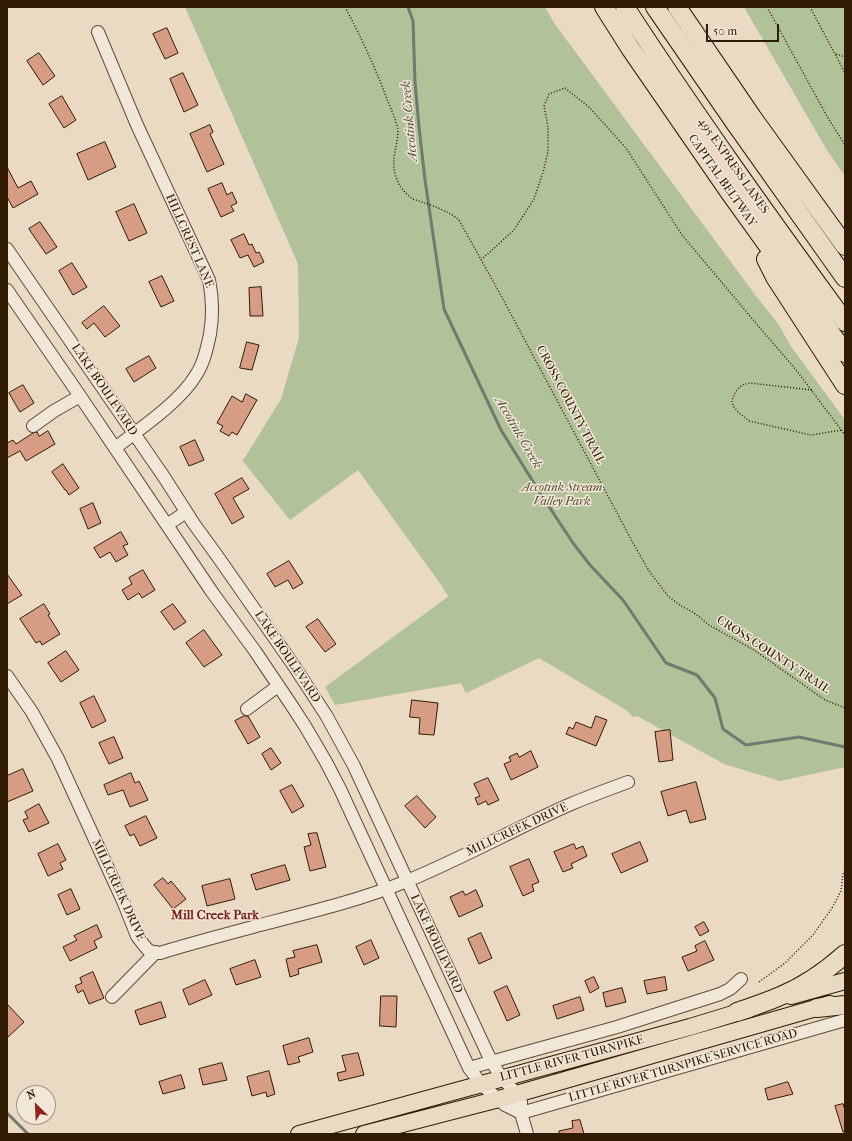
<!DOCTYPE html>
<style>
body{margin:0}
#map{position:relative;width:852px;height:1141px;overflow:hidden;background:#eadac3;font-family:"IM FELL French Canon",serif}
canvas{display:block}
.frame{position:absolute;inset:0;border:8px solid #321b03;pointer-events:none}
.north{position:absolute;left:16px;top:1085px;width:40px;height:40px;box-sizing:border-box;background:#f1e7d8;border:1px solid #a59583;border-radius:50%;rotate:336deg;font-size:11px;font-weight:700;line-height:16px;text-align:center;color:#321b03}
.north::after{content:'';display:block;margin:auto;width:14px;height:18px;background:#8f2418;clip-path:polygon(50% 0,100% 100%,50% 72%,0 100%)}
.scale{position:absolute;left:706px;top:24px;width:73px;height:18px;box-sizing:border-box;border:2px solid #321b03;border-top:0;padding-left:5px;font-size:12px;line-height:14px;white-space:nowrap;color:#321b03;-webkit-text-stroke:3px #f1e7d8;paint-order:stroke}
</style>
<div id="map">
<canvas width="852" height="1141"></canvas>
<div class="frame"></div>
<div class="north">N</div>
<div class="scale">50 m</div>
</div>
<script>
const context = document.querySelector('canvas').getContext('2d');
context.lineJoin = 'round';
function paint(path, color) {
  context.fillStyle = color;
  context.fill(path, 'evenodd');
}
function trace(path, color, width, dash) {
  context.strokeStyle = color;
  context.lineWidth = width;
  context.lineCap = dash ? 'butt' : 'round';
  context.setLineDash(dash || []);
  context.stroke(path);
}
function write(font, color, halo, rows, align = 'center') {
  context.font = font + ' "IM FELL French Canon",serif';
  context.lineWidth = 3;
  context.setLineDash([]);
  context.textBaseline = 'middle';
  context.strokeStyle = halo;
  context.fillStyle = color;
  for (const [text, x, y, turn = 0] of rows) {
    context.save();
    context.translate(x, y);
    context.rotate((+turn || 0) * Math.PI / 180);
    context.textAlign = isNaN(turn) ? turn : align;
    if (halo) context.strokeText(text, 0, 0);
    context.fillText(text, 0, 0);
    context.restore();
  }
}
const green = new Path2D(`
 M 185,7 L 545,7 L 554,23 L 756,296 L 779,325 L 790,345 L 845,420 L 845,767 L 780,781 L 724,764 L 637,716 L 633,717 L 626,710 L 539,658 L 466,693 L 461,683 L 335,705 L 325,687 L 449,596 L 446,593 L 442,586 L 358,470 L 290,520 L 242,460 L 244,459 L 281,399 L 299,338 L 298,264 Z
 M 744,7 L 845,7 L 845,176 L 828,152 Z`);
const stream = new Path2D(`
 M 408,7 L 413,21 L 415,82 L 419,127 L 425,180 L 444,309 L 501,430 L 542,496 L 573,543 L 590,565 L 623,600 L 666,663 L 697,675 L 715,698 L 723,729 L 746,745 L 799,737 L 845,747
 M 7,1113 L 28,1134`);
const building = new Path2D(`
 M 167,28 L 178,53 L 165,59 L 153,34 Z
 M 39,53 L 55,76 L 43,85 L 27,61 Z
 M 183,73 L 198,105 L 184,112 L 170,79 Z
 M 62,96 L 76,120 L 64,128 L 49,104 Z
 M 210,125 L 213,132 L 210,134 L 224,164 L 207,172 L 190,134 Z
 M 105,142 L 116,167 L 88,180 L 77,154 Z
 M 7,167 L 18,188 L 31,181 L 38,194 L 13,208 L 7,197 Z
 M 222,183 L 227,195 L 232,192 L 237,203 L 231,206 L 234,211 L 221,217 L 208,189 Z
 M 134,204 L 147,233 L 129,241 L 116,212 Z
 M 40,222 L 57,247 L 46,254 L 29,229 Z
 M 244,234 L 249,245 L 252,244 L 256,253 L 259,252 L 264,262 L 254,267 L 248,255 L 240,258 L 231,240 Z
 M 72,263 L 87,287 L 73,295 L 59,271 Z
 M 162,276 L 174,301 L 161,307 L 149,282 Z
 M 261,287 L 263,316 L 250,316 L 249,288 Z
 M 104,306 L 120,326 L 105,337 L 94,323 L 87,329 L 82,323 Z
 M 247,342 L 259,345 L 252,370 L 240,368 Z
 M 149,356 L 156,368 L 134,382 L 126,369 Z
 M 23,385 L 34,403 L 20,412 L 9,393 Z
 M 246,394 L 257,400 L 237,435 L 232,432 L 229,436 L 220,431 L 223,426 L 217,423 L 232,396 L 242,402 Z
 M 48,431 L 55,444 L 26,461 L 20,451 L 7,458 L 7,443 L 13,440 L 16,444 L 33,433 L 37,432 L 39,436 Z
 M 195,440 L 204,460 L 189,466 L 180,447 Z
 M 63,464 L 79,488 L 69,495 L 66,490 L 65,490 L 52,472 Z
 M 242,478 L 249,489 L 233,498 L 244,517 L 232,524 L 215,494 Z
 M 93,503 L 101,523 L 88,529 L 80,509 Z
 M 121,532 L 128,544 L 123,546 L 128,555 L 116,562 L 110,552 L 100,558 L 94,548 Z
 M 289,561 L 303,583 L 293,589 L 288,580 L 275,587 L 267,574 Z
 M 143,570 L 155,590 L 142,598 L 139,593 L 128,600 L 122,590 L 132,584 L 129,578 Z
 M 7,574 L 22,595 L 7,604 Z
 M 44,604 L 50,614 L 48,615 L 60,634 L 42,645 L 40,641 L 36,643 L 20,619 Z
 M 173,604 L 186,622 L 174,630 L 161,612 Z
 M 318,619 L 336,644 L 325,652 L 306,627 Z
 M 204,630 L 222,655 L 204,667 L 186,643 Z
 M 66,651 L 79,670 L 61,682 L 48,663 Z
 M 94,696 L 106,721 L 92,728 L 80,703 Z
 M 412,700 L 438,703 L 434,735 L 419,734 L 420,718 L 410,717 Z
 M 244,716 L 248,716 L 260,737 L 248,744 L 235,721 Z
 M 596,716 L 607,720 L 596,746 L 566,734 L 569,727 L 573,729 L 576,722 L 591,728 Z
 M 670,730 L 673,760 L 659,762 L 655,732 Z
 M 114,737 L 123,758 L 109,764 L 99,743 Z
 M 271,748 L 281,763 L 271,770 L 262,754 Z
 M 531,751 L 538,767 L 511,780 L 504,764 L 511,761 L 509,757 L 517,753 L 519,757 Z
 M 23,769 L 33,791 L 7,802 L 7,776 Z
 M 131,773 L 135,783 L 139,781 L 148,800 L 130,807 L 123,790 L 108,795 L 104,785 Z
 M 488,778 L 499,800 L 488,805 L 486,801 L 478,805 L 475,798 L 480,796 L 474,784 Z
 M 696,782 L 706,819 L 690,823 L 686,810 L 668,816 L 661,792 Z
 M 292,785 L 304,806 L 292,813 L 280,791 Z
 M 417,796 L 436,817 L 425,828 L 405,806 Z
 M 39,804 L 49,823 L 29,832 L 23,820 L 28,818 L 25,812 Z
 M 146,816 L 157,838 L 140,846 L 134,834 L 130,836 L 125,826 Z
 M 317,833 L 326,867 L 310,871 L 304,847 L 311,845 L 308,834 Z
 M 640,842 L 648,861 L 621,873 L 612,854 Z
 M 58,844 L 66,860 L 60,863 L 63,869 L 48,876 L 38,854 Z
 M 574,844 L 576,849 L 583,846 L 587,856 L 571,864 L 573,868 L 563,872 L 554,852 Z
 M 529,859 L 539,882 L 532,885 L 534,891 L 523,896 L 510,867 Z
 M 285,865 L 290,880 L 256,890 L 251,875 Z
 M 163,878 L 168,884 L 171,881 L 186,899 L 173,909 L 154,885 Z
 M 230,879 L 235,899 L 207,906 L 202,886 Z
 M 71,889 L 80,909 L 67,915 L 58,895 Z
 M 476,890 L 483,906 L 459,917 L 450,897 L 463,891 L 465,895 Z
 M 704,922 L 709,931 L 700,936 L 695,927 Z
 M 97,925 L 102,937 L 94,941 L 97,948 L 70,961 L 63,947 L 77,940 L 74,936 Z
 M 481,933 L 492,958 L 479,964 L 468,939 Z
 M 371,940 L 379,958 L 364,965 L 356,947 Z
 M 705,941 L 714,960 L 688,971 L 682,957 L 697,951 L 695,946 Z
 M 317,945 L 322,962 L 298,969 L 299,974 L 290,977 L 286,959 L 295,957 L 293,951 Z
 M 255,960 L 261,977 L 236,985 L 230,969 Z
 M 93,972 L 104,998 L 89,1004 L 83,990 L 78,993 L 75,986 L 82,983 L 80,978 Z
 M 594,977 L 599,988 L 590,993 L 585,981 Z
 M 665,977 L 667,990 L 647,994 L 644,981 Z
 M 205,980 L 212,995 L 189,1005 L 183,990 Z
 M 507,986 L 520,1015 L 507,1021 L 494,992 Z
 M 622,988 L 626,1002 L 606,1007 L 603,993 Z
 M 381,996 L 397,996 L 396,1027 L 380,1026 Z
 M 580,997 L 584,1010 L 557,1019 L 553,1006 Z
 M 161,1002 L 166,1017 L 140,1025 L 135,1011 Z
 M 7,1004 L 24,1022 L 7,1038 Z
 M 309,1038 L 313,1052 L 298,1057 L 300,1062 L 288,1065 L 283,1046 Z
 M 358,1053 L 364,1075 L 339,1081 L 337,1073 L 346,1071 L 342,1056 Z
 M 222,1063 L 227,1080 L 203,1085 L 199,1069 Z
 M 269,1071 L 275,1094 L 267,1097 L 266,1092 L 252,1096 L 247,1077 Z
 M 181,1075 L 185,1088 L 163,1094 L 159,1082 Z
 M 788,1082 L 793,1094 L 768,1100 L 765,1089 Z
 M 843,1104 L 845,1110 L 845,1132 L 843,1132 L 835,1106 Z
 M 580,1120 L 584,1134 L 559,1134 L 559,1131 L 573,1128 L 572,1121 Z`);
const path = new Path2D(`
 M 345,7 C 361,37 375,67 387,99 C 391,109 396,120 398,130 C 398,138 396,145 395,152 C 391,171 397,188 413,199 C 429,205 446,209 459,220 L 504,301 L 633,543 L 649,571 L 668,596 L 681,606 L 693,612 L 709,625 L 754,650 L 825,700 L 845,708
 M 767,7 L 828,118 L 845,145
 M 810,7 L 845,73
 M 836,54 L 845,57
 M 481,260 L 514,230 L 534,199 L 544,169 L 548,151 L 548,127 L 544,106 L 549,94 L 565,88 L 590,108 L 626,148 L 682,235 L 760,328 L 797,371 L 845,435
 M 812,390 L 750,383 L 742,385 L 736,391 L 732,400 L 733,406 L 738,412 L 749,421 L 811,435 L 842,430
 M 759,982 L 785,963 L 813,935 L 832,908 L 841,891 L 843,874 L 845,870`);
const minor = new Path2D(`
 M 98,32 L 137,125 L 209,280 C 213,299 213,316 210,334 C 207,348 204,363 196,375 C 180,402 141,428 115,448
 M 7,249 L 164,477 L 194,524 L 218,557 L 294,666 L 326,715 L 354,766 L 491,1061 L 502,1078 L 517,1094 L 521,1102 L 521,1113 L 527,1134
 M 7,290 L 80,396 L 212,592 L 255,651 L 290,703 L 305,726 L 326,762 L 340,789 L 469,1068 L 482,1085 L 505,1105 L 521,1113
 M 33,426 L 54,411 L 80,396
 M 167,525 L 186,512
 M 7,676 L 32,712 L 58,759 L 123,901 L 137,936 L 143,944 L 148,950 L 153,952 L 160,953 C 192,943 224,935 256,926 C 307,913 358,901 407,881 C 463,858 516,828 571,804 C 590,796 609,789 628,782
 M 247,709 L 278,686
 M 112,997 L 156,952
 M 469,1068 L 617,1027 L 720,994 L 730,989 L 741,979
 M 521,1113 L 845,1020`);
const major = new Path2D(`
 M 791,996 L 845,981
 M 299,1134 L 690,1027 L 749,1009
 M 364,1134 L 499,1099 L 830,1004`);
const highway = new Path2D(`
 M 604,7 L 630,48 L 730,193 L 845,353
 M 625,7 C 695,115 770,219 845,322
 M 655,7 L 735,123 L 845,278
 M 677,7 L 752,117 L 845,246
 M 766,259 L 775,277 L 845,385
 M 817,1008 L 845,1005
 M 737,1012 C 751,1007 764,1003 778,997 C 803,987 825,972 845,954`);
const streetNames = [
 ["495 EXPRESS LANES",733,166,55],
 ["CAPITAL BELTWAY",722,181,55],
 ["HILLCREST LANE",189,241,66],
 ["LAKE BOULEVARD",104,390,56],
 ["CROSS COUNTY TRAIL",570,405,62],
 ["CROSS COUNTY TRAIL",773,655,33],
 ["LAKE BOULEVARD",287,657,56],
 ["MILLCREEK DRIVE",517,830,-25],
 ["MILLCREEK DRIVE",118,890,65],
 ["LAKE BOULEVARD",436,944,65],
 ["LITTLE RIVER TURNPIKE",572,1059,-15],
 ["LITTLE RIVER TURNPIKE SERVICE ROAD",683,1066,-16]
];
const parkNames = [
 ["Accotink Stream",562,488],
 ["Valley Park",562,502]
];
const waterNames = [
 ["Accotink Creek",410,121,-95],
 ["Accotink Creek",518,433,60]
];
const neighbourhoodNames = [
 ["Mill Creek Park",215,916]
];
paint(green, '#b1c198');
trace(stream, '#707a71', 3);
paint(building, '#d79c84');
trace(building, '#321b03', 1);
trace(minor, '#604b33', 14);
trace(major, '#321b03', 18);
trace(highway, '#321b03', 20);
trace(path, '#321b03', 1.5, [1, 2]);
trace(minor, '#f1e7d8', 12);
trace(major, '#eadac3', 16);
trace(highway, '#eadac3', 18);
write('12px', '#321b03', '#f1e7d8', streetNames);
write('italic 12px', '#584d30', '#f1e7d8', parkNames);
write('italic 13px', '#514b3a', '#f1e7d8', waterNames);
write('bold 13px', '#7a1f14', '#f1e7d8', neighbourhoodNames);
</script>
